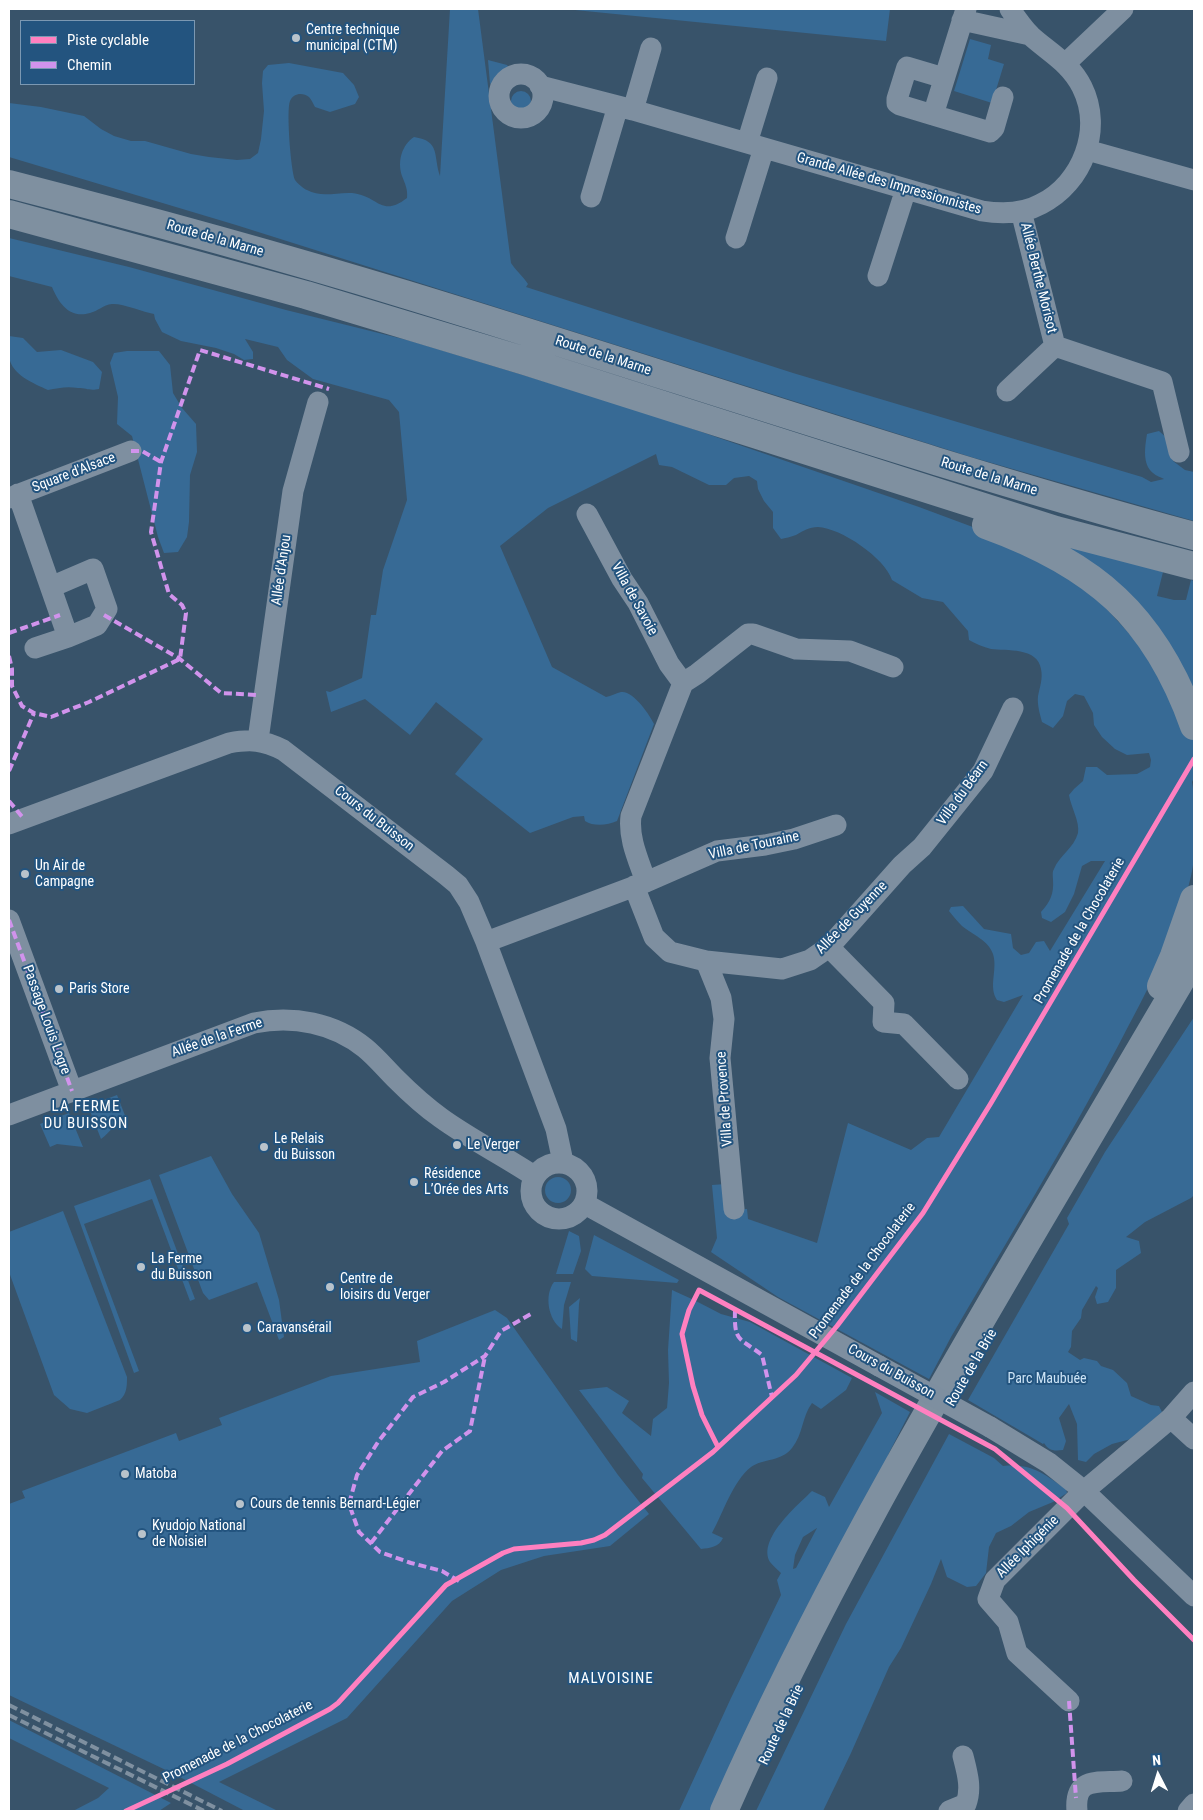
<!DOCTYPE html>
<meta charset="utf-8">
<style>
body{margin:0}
#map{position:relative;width:1203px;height:1820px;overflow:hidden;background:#38536a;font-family:"Roboto Condensed",sans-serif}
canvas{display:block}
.frame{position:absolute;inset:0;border:10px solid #fff;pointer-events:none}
.legend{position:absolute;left:20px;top:20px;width:175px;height:65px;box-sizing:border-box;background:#23547f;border:1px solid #7b98b2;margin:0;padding:6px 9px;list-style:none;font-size:15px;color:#fff}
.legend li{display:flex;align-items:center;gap:10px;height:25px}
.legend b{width:25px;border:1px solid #7b98b2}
.north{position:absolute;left:1133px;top:1750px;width:50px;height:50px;-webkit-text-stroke:4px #23547f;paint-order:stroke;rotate:355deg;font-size:14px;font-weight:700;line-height:20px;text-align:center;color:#fff}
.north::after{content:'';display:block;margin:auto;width:18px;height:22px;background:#fff;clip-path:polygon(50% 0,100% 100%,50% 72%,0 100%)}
</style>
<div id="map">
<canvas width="1203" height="1820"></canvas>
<div class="frame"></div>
<ul class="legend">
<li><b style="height:6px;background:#ff80c0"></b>Piste cyclable</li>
<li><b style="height:6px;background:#d193ec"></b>Chemin</li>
</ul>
<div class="north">N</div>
</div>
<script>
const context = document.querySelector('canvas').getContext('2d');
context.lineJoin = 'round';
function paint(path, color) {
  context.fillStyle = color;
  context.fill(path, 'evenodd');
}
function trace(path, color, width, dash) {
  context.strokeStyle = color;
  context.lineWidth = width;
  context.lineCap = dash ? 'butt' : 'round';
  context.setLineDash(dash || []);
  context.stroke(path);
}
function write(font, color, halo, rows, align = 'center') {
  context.font = font + ' "Roboto Condensed",sans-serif';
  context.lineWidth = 4;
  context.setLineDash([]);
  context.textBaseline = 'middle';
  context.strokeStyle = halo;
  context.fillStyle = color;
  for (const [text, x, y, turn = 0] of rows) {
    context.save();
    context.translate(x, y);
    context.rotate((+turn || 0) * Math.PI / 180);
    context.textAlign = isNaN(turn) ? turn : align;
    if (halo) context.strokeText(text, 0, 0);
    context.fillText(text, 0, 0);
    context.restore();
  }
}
const green = new Path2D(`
 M 450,9 L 478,9 L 511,263 C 516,271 523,276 528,284 L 526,287 L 793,373 L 1142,477 L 1151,482 L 1164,479 C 1161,477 1156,476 1153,473 C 1142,464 1145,447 1147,434 L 1159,431 L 1168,439 L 1173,461 L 1185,470 L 1194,472 L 1194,521 L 971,457 L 236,225 L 9,157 L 9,103 L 41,107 L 84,116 L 101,129 L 114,136 L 131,141 L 145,141 L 191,154 L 209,157 L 237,160 L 250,159 L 258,153 L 261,139 L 264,111 L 262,83 L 263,71 L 268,65 L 289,63 L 343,73 L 354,85 L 359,97 L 355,104 L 330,112 L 315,107 C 313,104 312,100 309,97 C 303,92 293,93 290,101 C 286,110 291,172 295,180 C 297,183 304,189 307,190 C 321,198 337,192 352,193 C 379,196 381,218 407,198 C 408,189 405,184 402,176 C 397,161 402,145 414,137 C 441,141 433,156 440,176 Z
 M 565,9 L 890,9 L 886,41 Z
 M 970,39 L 991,45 L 988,59 L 1004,64 L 992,103 L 954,91 Z
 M 488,60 L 507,65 L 509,68 L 499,74 L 493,82 L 490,84 Z
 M511 101a10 10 0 1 1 20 0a10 10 0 1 1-20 0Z
 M 9,238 L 129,267 L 286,310 L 411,341 L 635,409 L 919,507 L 1005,539 L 1080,580 L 1194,704 L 1194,778 L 1192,782 C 1196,805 1197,853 1191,876 C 1177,936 1147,991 1118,1046 C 1066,1145 1007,1241 951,1337 L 929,1379 L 778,1297 L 711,1252 L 717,1238 L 712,1185 L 726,1184 L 728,1210 L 747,1209 L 748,1219 L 817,1243 L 848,1123 L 911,1150 L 927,1138 L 939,1137 L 1023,995 L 1004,1002 L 997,1000 C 988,986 998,970 993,954 C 989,941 972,934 962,926 C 957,921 953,916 949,911 L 951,907 L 963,906 L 984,929 L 1011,934 L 1013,948 L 1021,955 L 1029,953 L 1036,942 L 1044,941 L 1050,951 L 1105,861 L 1091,861 L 1082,866 L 1074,894 L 1065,912 L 1051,922 L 1042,918 L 1041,912 C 1050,902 1054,894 1053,880 C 1053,876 1052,872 1054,869 C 1059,856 1074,848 1078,833 C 1080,822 1071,807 1069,795 L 1074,789 L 1083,781 L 1086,767 L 1097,767 L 1107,775 L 1137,774 L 1150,767 L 1151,760 L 1149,753 L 1127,755 L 1115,749 L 1102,737 L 1094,725 L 1093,713 L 1084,696 L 1075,694 L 1067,701 L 1063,716 L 1053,728 L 1042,722 C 1040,714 1037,705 1038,696 C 1040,686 1043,679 1041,669 C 1038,647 1006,651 991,649 C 983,647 976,644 969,640 L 968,631 L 943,602 L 922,598 L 892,580 C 885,558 841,528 818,527 C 809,527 803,531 796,535 C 791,537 785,538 781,539 L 773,528 L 773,512 L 764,501 L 758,489 L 757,481 L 749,476 L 734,478 L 726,485 L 709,485 L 672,467 L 659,465 L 656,454 L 548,508 L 500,546 L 552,667 L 606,697 C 611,696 617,693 621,692 C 633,690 650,715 654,724 L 617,821 C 608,825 594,827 585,821 L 584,816 L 573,817 L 530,833 L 455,774 L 483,739 L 436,702 L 410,735 L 365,699 L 331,712 L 326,691 L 330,692 L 362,678 L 371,615 L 376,615 L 383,570 L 407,500 L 399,412 L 389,400 L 313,379 L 287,360 L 278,347 L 245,339 L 253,352 L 253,359 L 244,360 L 234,354 L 216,348 L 181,341 L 162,332 L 155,319 L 154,314 C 143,312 122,303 112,304 C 103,305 98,311 90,313 C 70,319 59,304 52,287 L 9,276 Z
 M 9,336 L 23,338 L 37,352 L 61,350 L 93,362 L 102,372 L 99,389 C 89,391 87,388 78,388 C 67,386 58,388 48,390 C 33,383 12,375 9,357 C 8,350 9,343 9,336 Z
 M 127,351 L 159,351 L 170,365 L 173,393 L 182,408 L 196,424 L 197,452 L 190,475 L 189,522 L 187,537 L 178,552 L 164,553 L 158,537 L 132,436 L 117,424 L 118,397 L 110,363 L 114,353 Z
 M 1016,526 L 1163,572 L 1157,596 L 1174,600 L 1186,600 L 1191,580 L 1194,581 L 1194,701 L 1175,659 Z
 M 1194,1017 L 1194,1195 L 1191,1198 L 1145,1222 L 1126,1237 L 1139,1241 L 1141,1253 L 1116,1270 L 1116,1288 L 1108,1302 L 1097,1304 L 1095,1297 L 1098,1288 L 1096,1286 L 1082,1310 L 1081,1318 L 1072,1331 L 1071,1347 L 1068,1352 L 1080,1360 L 1084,1358 L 1097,1361 L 1101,1366 L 1113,1370 L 1127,1383 L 1131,1396 L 1151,1405 L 1159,1406 L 1162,1412 L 1131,1439 L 1112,1444 L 1094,1454 L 1086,1462 L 1078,1460 L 1077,1424 L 1069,1404 L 1059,1418 L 1066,1441 L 1063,1450 C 1054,1451 1049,1451 1044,1443 L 1043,1444 L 968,1400 L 1069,1224 L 1067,1218 L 1105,1152 Z
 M 117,1095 L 126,1118 C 116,1121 110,1133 101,1139 L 88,1106 Z
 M 69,1113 L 83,1147 L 57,1144 L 50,1147 L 40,1124 Z
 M 211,1156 L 232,1194 L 259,1233 L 279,1300 L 284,1337 L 279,1340 L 257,1282 L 209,1300 L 203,1293 L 159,1175 Z
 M545 1190a13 13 0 1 1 26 0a13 13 0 1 1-26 0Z
 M 150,1179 L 195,1299 L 190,1301 L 152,1199 L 84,1224 L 139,1371 L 134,1373 L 74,1206 Z
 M 63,1211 L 127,1377 C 127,1385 127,1394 120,1400 L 87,1413 L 70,1409 L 54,1395 L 9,1272 L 9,1232 Z
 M 569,1231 L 579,1236 L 581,1251 L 573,1274 L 556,1274 Z
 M 594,1235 L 679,1280 L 677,1283 L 592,1276 L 585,1269 Z
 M 554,1282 L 571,1282 L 564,1305 L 562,1329 C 548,1320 544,1295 554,1282 Z
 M 672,1290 L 694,1300 L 721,1314 L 750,1322 L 852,1378 L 846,1390 L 821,1409 L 812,1403 C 802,1416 803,1435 792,1448 C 781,1462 764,1458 751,1467 C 733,1481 723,1513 712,1533 L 723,1538 C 719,1547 710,1548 701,1549 L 642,1478 L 643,1474 L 579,1390 L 607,1387 L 629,1401 L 622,1413 L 651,1436 L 653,1419 L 667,1408 L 669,1383 L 668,1350 Z
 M 580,1298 L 579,1304 L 577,1342 L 571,1339 L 569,1307 Z
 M 495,1310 L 507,1318 L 618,1475 L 649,1514 L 610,1546 L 544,1556 L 501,1570 L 452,1601 L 347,1718 L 219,1782 L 278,1811 L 245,1811 L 172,1773 L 9,1695 L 9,1504 L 25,1498 L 22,1491 L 176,1433 L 179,1441 L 222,1425 L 219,1418 L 331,1376 L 420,1362 L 417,1341 Z
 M 875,1392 L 910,1412 L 888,1455 L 890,1457 L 712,1811 L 679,1811 L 731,1698 L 781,1595 L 777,1580 L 781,1573 C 777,1569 773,1566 770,1562 C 757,1539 798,1505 812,1491 L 825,1497 L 829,1507 L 882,1413 ZM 817,1528 L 796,1568 L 793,1569 L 795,1555 L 803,1537 Z
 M 949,1434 L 994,1458 L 1003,1466 C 1032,1463 1044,1474 1066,1489 L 1067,1493 L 1053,1502 L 1029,1512 L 1011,1526 L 996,1533 L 989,1547 L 986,1573 L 976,1586 L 967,1587 L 947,1577 L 941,1559 L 931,1584 L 901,1648 L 889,1667 L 851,1753 L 823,1811 L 756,1811 L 846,1624 Z
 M 9,1720 L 171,1803 L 159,1811 L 73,1811 L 98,1798 L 109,1788 L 9,1738 Z`);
const minor = new Path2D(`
 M 962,20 L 1030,35
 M 1066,63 L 1123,9
 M499 96a22 22 0 1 1 44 0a22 22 0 1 1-44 0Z
 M 944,78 L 907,67 L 897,99 L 897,103 L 900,105 L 933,115 L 966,9
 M 540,86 L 633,110 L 982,211 C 1001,214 1023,214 1041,204 C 1083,183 1103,129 1082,87 C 1070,63 1050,53 1031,36 C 1023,28 1016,18 1010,9
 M 633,110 L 651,48
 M 933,115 L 990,132 L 994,128 L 1003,97
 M 747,143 L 767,78
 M 1087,150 L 1194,180
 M 591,197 L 618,106
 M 1021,211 L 1055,346 L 1162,382 L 1179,452
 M 736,238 L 764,148
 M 878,276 L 906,189
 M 1007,391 L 1055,346
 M 18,494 L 68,637 L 97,625 L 107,609 L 93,569 L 51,587
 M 9,498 L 131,451
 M 587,514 L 622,579 L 638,603 L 669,664 L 683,683
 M 35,648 L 68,637
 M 683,683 L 697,674 L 748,634 L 753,634 L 796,649 L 850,651 L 893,667
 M 258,740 L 293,491 L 318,402
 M 9,824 L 229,743 C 251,739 263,740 283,750 L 446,875 L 458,885 L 469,902 L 486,942 L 556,1129 L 563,1162
 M 646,882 C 639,861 628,839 631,816 L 683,683
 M 634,886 L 654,937 L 670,952 L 706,961 L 782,969 L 810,960 L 829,947 L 902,865 L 922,847 L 963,796 L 983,771 L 1013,708
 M 9,920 L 72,1091
 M 486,942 L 646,882 L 717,851 L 765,845 L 794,839 L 836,825
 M 829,947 L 884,1003 L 883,1022 L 904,1024 L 958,1079
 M 706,961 L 721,998 L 724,1019 L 720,1058 L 734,1209
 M 9,1115 L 254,1023 C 293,1015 334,1023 365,1048 C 376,1057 385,1068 395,1078 C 409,1092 424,1106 441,1118 C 470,1139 504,1156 534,1176
 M531 1191a28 28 0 1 1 56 0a28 28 0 1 1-56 0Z
 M 585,1204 L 879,1366
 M 1171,1418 L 1194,1439
 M 990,1427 L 1049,1463 L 1084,1491 L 1194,1596
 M 1069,1701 L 1017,1653 L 1008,1622 L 988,1599 L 995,1580 L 1084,1491 L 1171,1418 L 1194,1392
 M 949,1811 L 966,1804 C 972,1788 967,1772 963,1756
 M 1077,1811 C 1074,1777 1096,1783 1122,1781
 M 1188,1811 L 1194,1804`);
const highway = new Path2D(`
 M 9,184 C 141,218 273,254 404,294 C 667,374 928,464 1194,536
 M 9,214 L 306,295 L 525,361 L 1056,530 L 1194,566
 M 986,525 C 1094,564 1155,616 1194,726
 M 1161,986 L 1174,956 L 1194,899
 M 724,1811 C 813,1609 923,1418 1035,1228 C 1088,1138 1141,1048 1194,958`);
const rail = new Path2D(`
 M 9,1705 L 222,1811
 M 9,1715 L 204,1811`);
const minorBridge = new Path2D(`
 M 879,1366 L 990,1427`);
const quiet = new Path2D(`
 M 131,451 L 142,451 L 161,462
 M 104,615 L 180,659 L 221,693 L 258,695
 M 9,633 L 60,615
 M 9,656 L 12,669 L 12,686 L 22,706 L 34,713 L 51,717 L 89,702 L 180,659 L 186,613 L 182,605 L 169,594 L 151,532 L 161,462 L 200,350 L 329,389
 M 9,771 L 34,713
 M 9,801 L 24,819
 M 9,920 L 72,1091
 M 735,1310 C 734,1343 739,1337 762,1355 L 772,1397
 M 371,1543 L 442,1451 L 470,1431 L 485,1356
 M 459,1581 L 442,1571 L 411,1563 L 380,1552 L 359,1532 L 349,1504 L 357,1475 L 378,1442 L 413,1397 L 444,1382 L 485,1356 L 501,1331 L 531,1314
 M 1069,1701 L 1076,1798`);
const cycleway = new Path2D(`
 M 718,1447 L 702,1415 L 693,1386 L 682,1334 L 689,1310 L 699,1290 L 995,1449 L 1067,1508 L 1134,1580 L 1194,1640
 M 126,1811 L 227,1764 L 330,1709 L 338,1703 L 372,1666 L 446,1585 L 503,1553 L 514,1549 L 581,1543 L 594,1540 L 605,1535 L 713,1452 L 796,1375 L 837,1326 L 923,1213 L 991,1103 L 1194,759`);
const markers = [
 [296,38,5,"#b9c3cb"],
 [25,874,5,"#b9c3cb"],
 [59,989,5,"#b9c3cb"],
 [457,1145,5,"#b9c3cb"],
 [264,1147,5,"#b9c3cb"],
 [414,1182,5,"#b9c3cb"],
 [141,1267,5,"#b9c3cb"],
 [330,1287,5,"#b9c3cb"],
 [247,1328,5,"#b9c3cb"],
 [125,1474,5,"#b9c3cb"],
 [240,1504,5,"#b9c3cb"],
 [142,1534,5,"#b9c3cb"]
];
const poiNames = [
 ["Centre technique",306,30],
 ["municipal (CTM)",306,46],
 ["Un Air de",35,866],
 ["Campagne",35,882],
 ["Paris Store",69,989],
 ["Le Relais",274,1139],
 ["du Buisson",274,1155],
 ["Le Verger",467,1145],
 ["Résidence",424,1174],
 ["L’Orée des Arts",424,1190],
 ["La Ferme",151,1259],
 ["du Buisson",151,1275],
 ["Centre de",340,1279],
 ["loisirs du Verger",340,1295],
 ["Caravansérail",257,1328],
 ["Matoba",135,1474],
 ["Cours de tennis Bernard-Légier",250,1504],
 ["Kyudojo National",152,1526],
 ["de Noisiel",152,1542]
];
const streetNames = [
 ["Grande Allée des Impressionnistes",889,184,16],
 ["Route de la Marne",215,239,16],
 ["Allée Berthe Morisot",1038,278,76],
 ["Route de la Marne",603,356,18],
 ["Square d'Alsace",74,473,-21],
 ["Route de la Marne",989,477,17],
 ["Allée d'Anjou",282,570,-82],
 ["Villa de Savoie",634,599,61],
 ["Villa du Béarn",963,793,-54],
 ["Cours du Buisson",374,819,38],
 ["Villa de Touraine",754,846,-12],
 ["Allée de Guyenne",852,918,-46],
 ["Promenade de la Chocolaterie",1080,931,-60],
 ["Passage Louis Logre",46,1020,70],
 ["Allée de la Ferme",217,1038,-19],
 ["Villa de Provence",725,1099,-94],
 ["Promenade de la Chocolaterie",863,1271,-53],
 ["Route de la Brie",972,1368,-60],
 ["Cours du Buisson",891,1372,29],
 ["Allée Iphigénie",1028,1547,-45],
 ["Route de la Brie",782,1725,-65],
 ["Promenade de la Chocolaterie",238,1742,-27]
];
const parkNames = [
 ["Parc Maubuée",1047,1379]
];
const neighbourhoodNames = [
 ["LA FERME",86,1107],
 ["DU BUISSON",86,1124],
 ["MALVOISINE",611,1679]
];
paint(green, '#376a95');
trace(minor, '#7e8fa0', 21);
trace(highway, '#7f90a0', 28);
trace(rail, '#7f90a0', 4, [9, 4]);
trace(minorBridge, '#7e8fa0', 21);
trace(quiet, '#d193ec', 4, [8, 4]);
trace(cycleway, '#ff80c0', 5);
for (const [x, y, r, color] of markers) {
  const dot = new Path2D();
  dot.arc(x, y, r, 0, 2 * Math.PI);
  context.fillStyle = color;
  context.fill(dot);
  trace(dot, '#23547f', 2);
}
write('14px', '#fff', '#23547f', poiNames, 'left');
write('14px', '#fff', '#23547f', streetNames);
write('14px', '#cce3f5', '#23547f', parkNames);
context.letterSpacing = '1px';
write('15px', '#fff', '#23547f', neighbourhoodNames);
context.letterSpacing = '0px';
</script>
